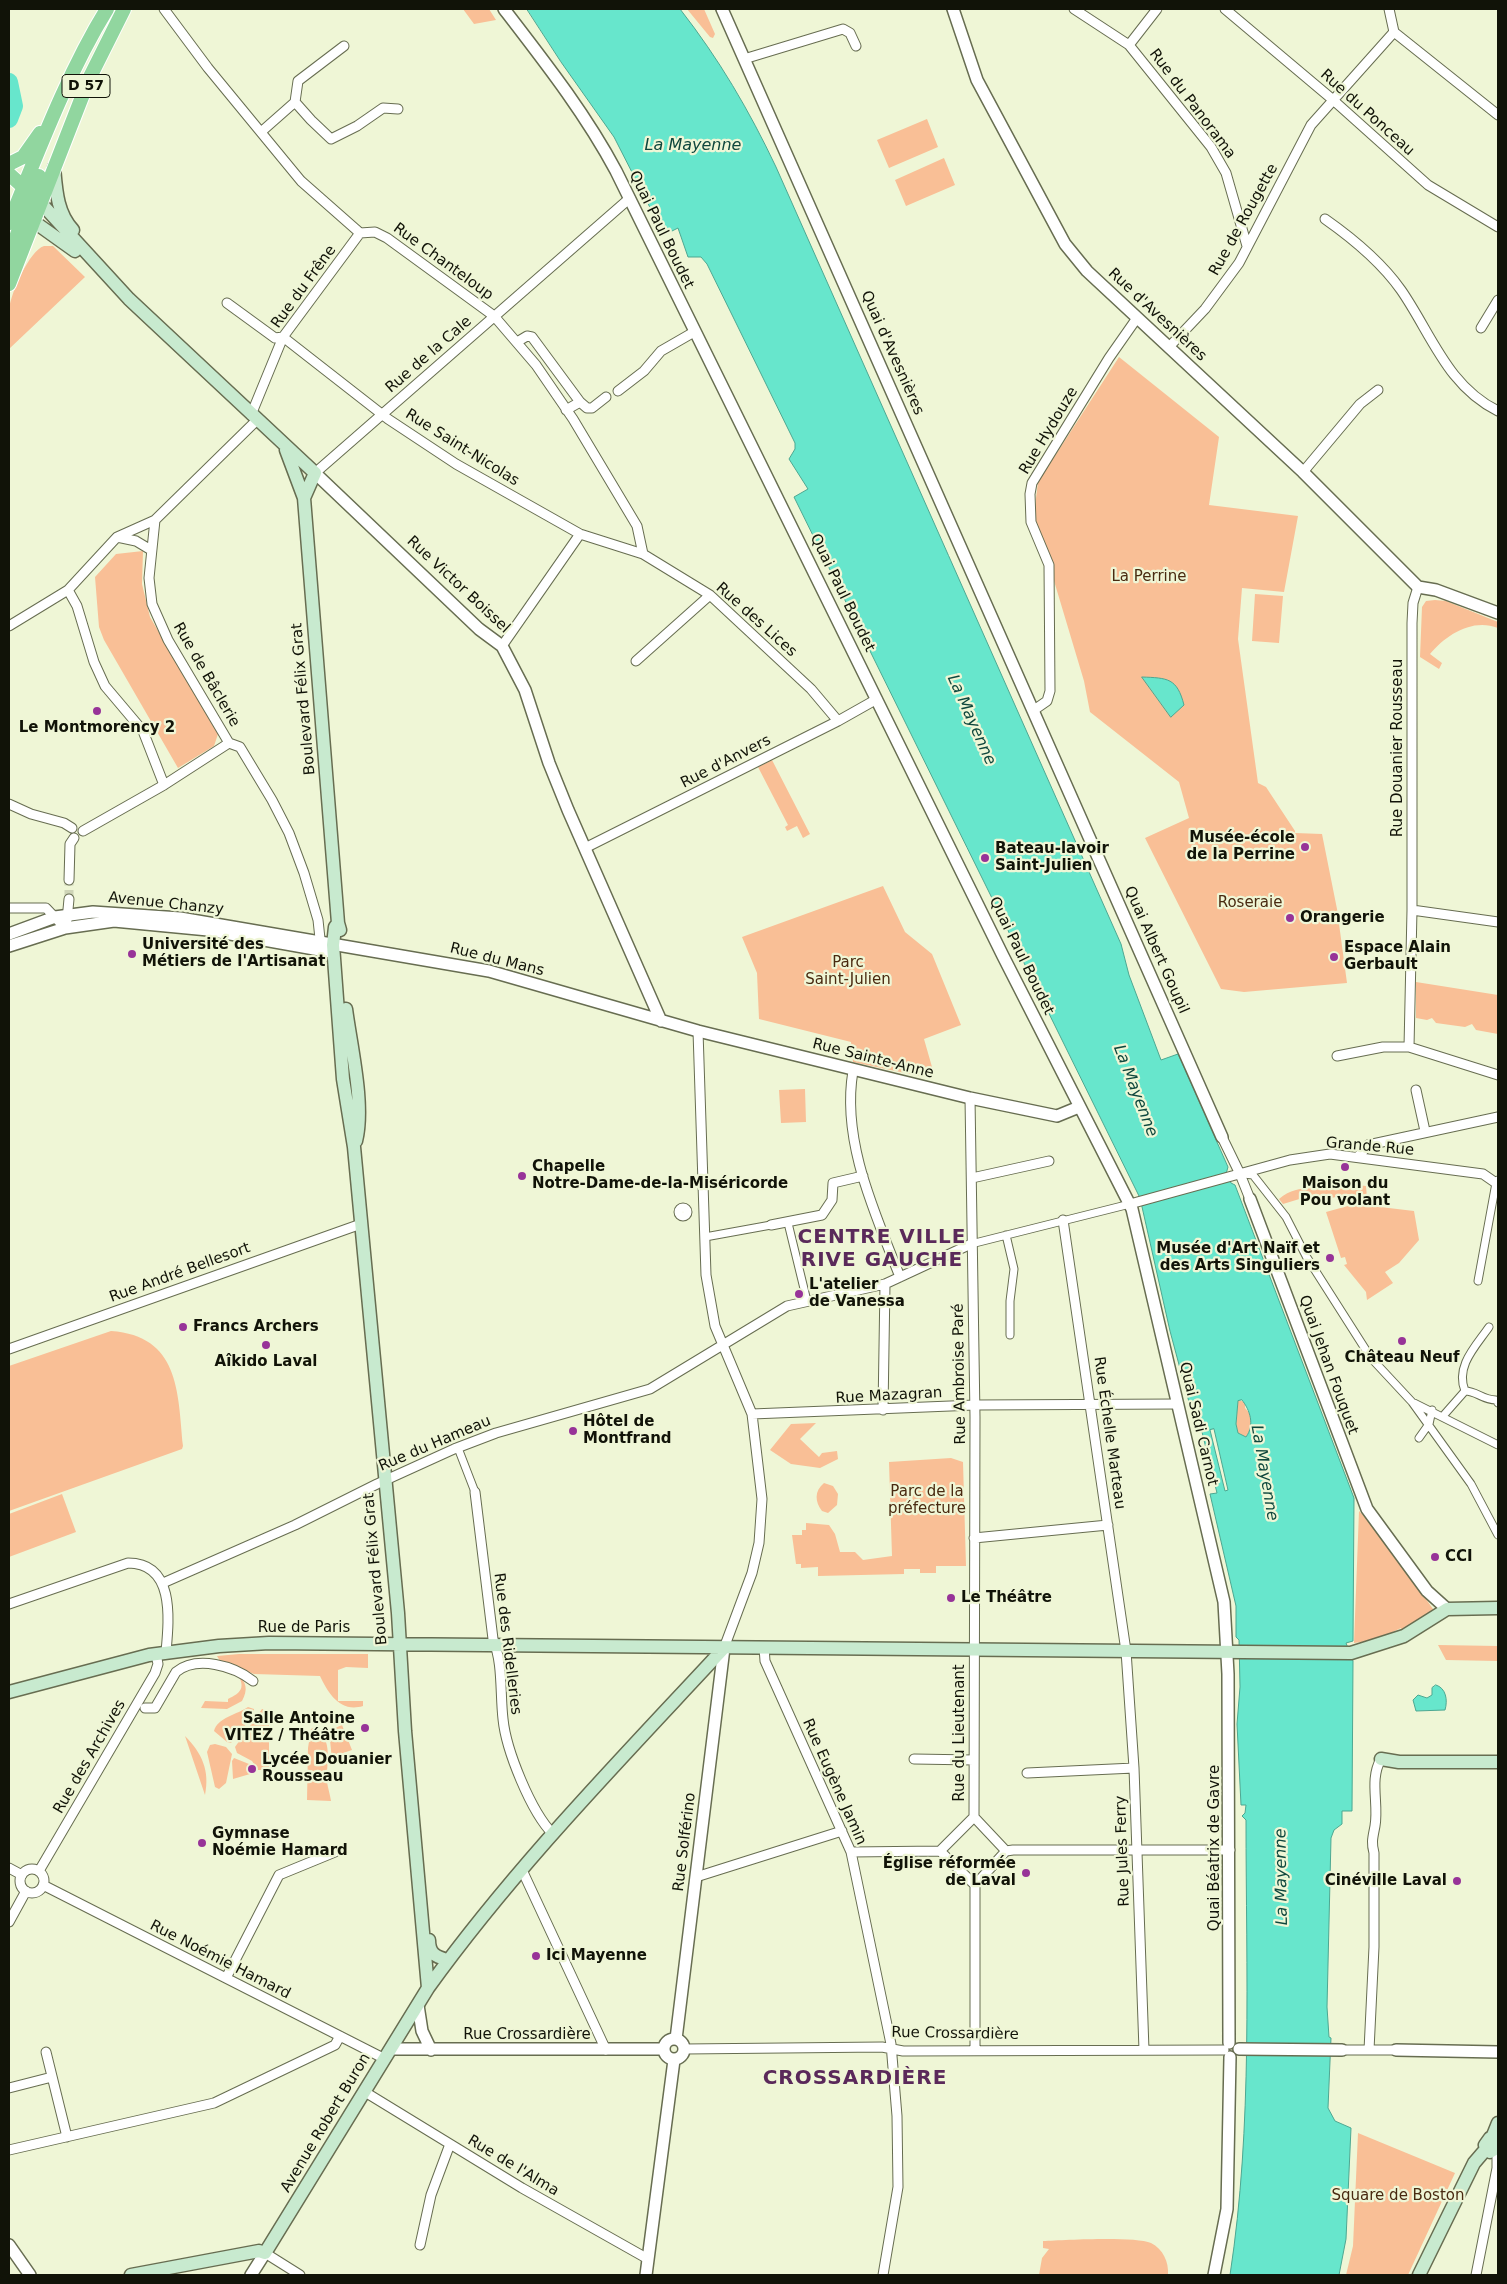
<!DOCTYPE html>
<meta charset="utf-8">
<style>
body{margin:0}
#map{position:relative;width:1507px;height:2284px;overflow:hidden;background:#eff6d6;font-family:"DejaVu Sans",sans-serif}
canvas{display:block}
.frame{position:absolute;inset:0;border:10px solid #111308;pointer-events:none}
</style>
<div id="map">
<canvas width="1507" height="2284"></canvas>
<div class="frame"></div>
</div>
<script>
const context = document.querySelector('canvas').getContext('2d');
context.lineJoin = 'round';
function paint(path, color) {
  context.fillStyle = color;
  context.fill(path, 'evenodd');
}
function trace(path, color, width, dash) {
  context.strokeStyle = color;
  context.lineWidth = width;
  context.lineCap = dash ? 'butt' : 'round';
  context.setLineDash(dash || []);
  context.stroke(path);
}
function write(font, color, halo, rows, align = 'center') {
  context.font = font + ' "DejaVu Sans",sans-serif';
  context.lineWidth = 4.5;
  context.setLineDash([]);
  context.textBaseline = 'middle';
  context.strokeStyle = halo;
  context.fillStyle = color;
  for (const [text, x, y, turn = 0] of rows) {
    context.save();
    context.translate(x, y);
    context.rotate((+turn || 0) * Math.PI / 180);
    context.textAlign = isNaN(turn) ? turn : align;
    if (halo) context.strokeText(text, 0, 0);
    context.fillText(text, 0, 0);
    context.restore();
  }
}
const green = new Path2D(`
 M 463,9 L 489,9 L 496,20 L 474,24 Z
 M 687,9 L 704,9 L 715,34 L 713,38 L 710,37 Z
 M 927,119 L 938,147 L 889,168 L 877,140 Z
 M 944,158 L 955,185 L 906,206 L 895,180 Z
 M 44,246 L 53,246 L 85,277 L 9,349 C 9,336 7,322 9,309 C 11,293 29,251 44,246 Z
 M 1119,357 L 1219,437 L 1209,505 L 1298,516 L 1284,592 L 1242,588 L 1238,639 L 1258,783 L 1266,787 L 1295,831 L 1295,833 L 1322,834 L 1337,909 L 1347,983 L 1244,992 L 1221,989 L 1145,838 L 1189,818 L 1179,782 L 1090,712 L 1084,681 L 1034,514 L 1038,482 Z
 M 143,551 L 142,584 L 150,617 L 218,734 L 214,746 L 178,768 L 104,640 L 99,627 L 95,577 L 116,554 Z
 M 1255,594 L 1283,596 L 1279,643 L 1252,641 Z
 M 1435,600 L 1446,601 L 1498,622 L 1498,628 C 1472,618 1446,635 1430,654 L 1442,663 L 1439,669 L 1420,657 L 1422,607 L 1426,601 Z
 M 772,760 L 810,834 L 803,838 L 797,826 L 787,831 L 785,827 L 788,825 L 758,767 Z
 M 883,886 L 905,932 L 932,954 L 961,1025 L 924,1039 L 932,1067 L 924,1077 L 853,1062 L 851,1042 L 759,1019 L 757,973 L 742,937 Z
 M 1416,982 L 1498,995 L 1498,1034 L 1476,1030 L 1472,1024 L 1465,1027 L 1436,1023 L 1432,1018 L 1427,1020 L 1416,1018 Z
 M 805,1089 L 806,1122 L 781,1123 L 779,1090 Z
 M 1339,1183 L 1366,1186 L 1367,1198 L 1348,1194 L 1315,1202 L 1314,1199 L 1306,1197 L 1283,1204 L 1279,1199 C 1302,1180 1318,1195 1339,1183 Z
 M 1355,1204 L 1414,1211 L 1419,1240 L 1399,1263 L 1385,1272 L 1393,1283 L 1367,1300 L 1366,1292 L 1344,1265 L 1347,1264 L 1345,1257 L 1341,1258 L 1326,1212 Z
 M 111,1331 C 179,1336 178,1391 183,1446 L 182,1449 L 9,1511 L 9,1366 Z
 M 1238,1400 L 1245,1402 L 1245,1408 L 1252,1416 L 1250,1431 L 1246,1437 L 1238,1433 L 1236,1424 Z
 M 816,1423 L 800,1439 L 819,1457 L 822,1453 L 837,1451 L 838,1459 L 820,1468 L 791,1464 L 770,1450 L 791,1424 Z
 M 951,1458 L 963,1462 L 966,1566 L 936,1566 L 936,1573 L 920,1573 L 920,1569 L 904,1569 L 904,1574 L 818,1576 L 818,1567 L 801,1568 L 801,1564 L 796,1564 L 792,1535 L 802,1535 L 802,1530 L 806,1530 L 806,1523 L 829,1525 L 835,1534 L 840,1552 L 855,1552 L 863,1560 L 892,1556 L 889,1462 Z
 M 824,1483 L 833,1486 L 838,1494 L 837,1505 L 828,1513 L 822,1511 C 815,1502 814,1491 824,1483 Z
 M 62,1494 L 76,1532 L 9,1557 L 9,1514 Z
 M 1359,1511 L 1374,1526 L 1433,1609 L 1432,1613 L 1401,1632 L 1401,1628 L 1376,1640 L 1354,1643 Z
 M 1438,1645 L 1498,1646 L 1498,1661 L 1446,1660 Z
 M 239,1654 L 368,1654 L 368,1668 L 346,1667 L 338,1670 L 338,1701 L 363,1701 L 363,1706 C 340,1713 328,1693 320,1676 L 254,1674 L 220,1661 L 217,1656 Z
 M 237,1674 C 247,1682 248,1690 242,1701 L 227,1709 L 201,1708 L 205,1701 L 228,1702 L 228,1699 C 241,1693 246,1687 237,1674 Z
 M 248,1707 L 254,1709 L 253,1716 L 231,1743 L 227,1742 L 214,1731 C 217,1718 238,1714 248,1707 Z
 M 262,1709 L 269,1709 L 269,1770 L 258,1770 L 252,1761 L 237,1753 L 235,1747 Z
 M 342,1725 L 352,1750 L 343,1753 L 345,1756 L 332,1760 L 330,1740 L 326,1732 Z
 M 315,1727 C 334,1741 326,1762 327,1782 C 328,1788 330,1795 331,1801 L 307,1800 L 308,1748 L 311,1729 Z
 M 185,1736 C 202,1753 210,1771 205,1795 Z
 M 215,1744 L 226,1747 L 232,1754 L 226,1783 L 219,1789 L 215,1787 L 207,1752 L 210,1745 Z
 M 234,1758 L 249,1764 L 250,1774 L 233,1779 L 232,1761 Z
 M 1358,2133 L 1455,2173 L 1408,2275 L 1346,2275 L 1353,2246 Z
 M 1043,2241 C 1064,2240 1135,2236 1151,2243 C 1163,2249 1169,2262 1168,2275 L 1039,2275 L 1042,2258 L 1049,2249 L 1043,2248 Z`);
const water = new Path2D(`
 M 527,9 L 680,9 C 719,59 749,110 776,167 L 1121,944 L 1129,975 L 1161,1060 L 1178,1054 L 1228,1167 L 1226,1174 L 1231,1183 L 1235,1185 L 1354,1498 L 1353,1641 L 1346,1643 L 1353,1661 L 1352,1811 L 1342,1811 L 1342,1824 L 1334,1830 L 1331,1838 L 1327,2007 L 1329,2037 L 1331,2038 L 1328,2108 L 1335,2121 L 1351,2128 L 1346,2239 L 1339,2275 L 1230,2275 C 1253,2125 1246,1972 1246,1820 L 1242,1816 L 1245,1813 L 1246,1805 L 1241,1805 L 1237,1724 L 1240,1687 L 1239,1640 L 1236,1637 L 1236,1606 L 1210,1494 L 1217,1493 L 1216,1489 L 1202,1432 L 1197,1432 L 1170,1331 L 1140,1198 L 794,497 L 808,489 L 789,459 L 795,449 L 795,443 L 707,264 L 701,257 L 688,257 L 678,228 L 664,235 L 614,137 L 561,62 ZM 1242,1400 C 1250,1410 1255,1425 1246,1437 L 1238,1433 L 1236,1424 L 1238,1401 ZM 1214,1429 L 1228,1490 L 1225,1491 L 1210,1430 Z
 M 1142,677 C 1168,678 1177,678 1184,705 L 1171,717 Z
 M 1436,1685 C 1446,1688 1448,1700 1445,1710 L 1416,1711 L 1413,1700 L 1418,1695 L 1427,1698 L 1432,1695 L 1432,1688 Z`);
const river = new Path2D(`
 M 9,82 L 14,106 L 9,119`);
const minorTunnel = new Path2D(`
 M 69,899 L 69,880`);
const pedestrian = new Path2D(`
 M 1243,1174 L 1253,1175 L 1286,1217 L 1306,1256 L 1371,1358 L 1412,1402 L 1471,1484 L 1498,1535
 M 788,1223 L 807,1301
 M 1006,1235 L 1014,1269 L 1010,1301 L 1010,1335
 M 705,1237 L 771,1225
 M 971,1244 L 1130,1204
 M 1478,1281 L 1496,1183
 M 1465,1391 C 1477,1391 1482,1400 1496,1400 L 1498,1403
 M 1414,1403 L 1498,1445
 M 1443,1416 L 1465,1391 C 1455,1366 1476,1346 1489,1327
 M 1419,1438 L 1429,1424 L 1432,1410
 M 458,1448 L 475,1492`);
const minor = new Path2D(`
 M 164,9 L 208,68 L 301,181 L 360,233 L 375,232 L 387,238 L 494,316 L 536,365 L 573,419 L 637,526 L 643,554
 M 1074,9 L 1129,45 L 1211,147 L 1226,173 L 1247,246
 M 1225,9 L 1332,99 L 1428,185 L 1498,227
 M 1394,32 L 1498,115
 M 1129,45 L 1157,9
 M 744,59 L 843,29 L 850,33 L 856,46
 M 295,102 L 311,120 L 331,139 L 357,126 L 383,108 L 398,109
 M 261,132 L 295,102 L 298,81 L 344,46
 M 1325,219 C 1352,238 1382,263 1401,290 C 1431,333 1447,386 1498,411
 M 227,303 L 275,338 L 283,337 L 388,419 L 456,464 L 580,534 L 643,554 L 710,595 L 811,689 L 838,721
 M 1481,328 L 1498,300
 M 517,342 L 527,336 L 532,337 L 580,402
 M 1169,347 L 1205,309 L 1239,263 L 1311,125 L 1394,32 L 1389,9
 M 618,391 L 644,371 L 661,351 L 694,332
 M 566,410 L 580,402 L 587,408 L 592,408 L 606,397
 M 251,415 L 283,337 L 360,233
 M 1303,472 L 1360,404 L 1378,390
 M 315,473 L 630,198
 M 155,520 L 149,578 L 152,604 L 168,640 L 229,743 L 240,747 L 272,800 L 289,833 L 304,873 L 318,920 L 321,948
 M 117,537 L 136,541 L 151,550
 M 68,590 L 77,606 L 94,662 L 105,686 L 143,731 L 164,785
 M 9,626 L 68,590 L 117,537 L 155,520 L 257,420
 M 502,646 L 580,534
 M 636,661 L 710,595
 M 1034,710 L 1047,701 L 1050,691 L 1049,565 L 1031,522 L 1030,494 L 1032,483 L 1109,358 L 1137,318
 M 9,804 L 31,814 L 64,823 L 72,828
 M 83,831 L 164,785 L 229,743
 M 585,848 L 838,721 L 877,699
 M 69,880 L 70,844 L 74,838
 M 9,908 L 46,908 L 65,928
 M 1412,910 L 1498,922
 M 67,920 L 69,899
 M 698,1031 L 706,1275 L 715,1326 L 752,1414 L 762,1499 L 759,1543 L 752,1573 L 724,1648
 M 1409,1047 L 1412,910 L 1412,623 L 1413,603 L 1418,587
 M 1337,1056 L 1383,1047 L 1409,1047 L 1498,1075
 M 853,1071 C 841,1141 875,1213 900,1277
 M 1416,1090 L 1425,1131
 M 970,1098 L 975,1417 L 974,1817
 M 1222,1137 L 1240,1174 L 1250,1199
 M 1358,1157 L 1368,1145 L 1498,1117
 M 972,1178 L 1049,1161
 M 1130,1204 L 1290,1160 L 1330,1154 L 1483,1174 L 1496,1183 L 1498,1181
 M679 1212a4 4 0 1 1 8 0a4 4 0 1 1-8 0Z
 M 1063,1220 L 1126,1651 L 1134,1768 L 1144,2050
 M 771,1225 L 822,1215 L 832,1200 L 833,1183 L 863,1176
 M 9,1349 L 361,1224
 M 883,1410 L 885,1284
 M 752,1414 L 975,1405 L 1178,1404
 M 475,1492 L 493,1639 C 503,1663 500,1693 503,1719 C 506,1750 531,1812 553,1834
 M 974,1538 L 1108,1525
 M 163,1583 L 295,1525 L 377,1484 L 454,1449 L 496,1433 L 650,1389 L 787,1306 L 885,1284 L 971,1244
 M 9,1604 L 128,1563 C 175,1563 169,1619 166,1652
 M 764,1647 L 765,1661 L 851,1852 L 891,2044 L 897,2116 L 898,2187 L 883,2275
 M 145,1708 L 155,1708 L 176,1672 C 197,1655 234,1666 253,1681
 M 914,1759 L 974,1760
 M 1027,1773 L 1134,1768
 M 974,1817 L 1006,1851 L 975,1885 L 940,1851 Z
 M 1006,1851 L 1013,1850 L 1230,1850
 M 851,1852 L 940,1851
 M 9,1868 L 22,1875
 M20 1881a12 12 0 1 1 24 0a12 12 0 1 1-24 0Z
 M 522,1870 L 606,2050
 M 39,1871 L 155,1673 L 158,1664 L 156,1654
 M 696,1877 L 842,1831
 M 43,1885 L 385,2059
 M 9,1922 L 26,1891
 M 226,1978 L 279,1875 L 335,1852
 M 685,2049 L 882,2047 L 903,2051 L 1224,2050
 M 1342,2050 L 1396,2050
 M 1369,2050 L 1374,1947 L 1374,1853 C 1371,1842 1373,1837 1375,1826 C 1379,1803 1369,1780 1381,1759
 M 975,2051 L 975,1885
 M 46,2052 L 67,2137
 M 9,2088 L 52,2077
 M 365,2092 L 522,2188 L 648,2259
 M 9,2150 L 214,2103 L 335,2045 L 340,2036
 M 420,2245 L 431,2195 L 450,2144
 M 265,2253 L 300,2275
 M 1476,2275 L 1497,2168 L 1497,2150`);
const tertiary = new Path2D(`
 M 504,9 C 544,61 585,113 616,171 L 1003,956 L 1132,1209 L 1224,1602 L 1228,1674 L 1229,2043
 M 722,9 L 1222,1137
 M 953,9 L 977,80 L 1065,244 L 1087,271 L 1303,472 L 1418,587 L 1436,590 L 1498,613
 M 315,473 L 479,629 L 502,646 L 525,690 L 549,763 L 568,810 L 661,1021
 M 9,934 L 55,917 L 93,912 L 180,918 L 489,971 L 698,1031 L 970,1098 L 1057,1116 L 1079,1107
 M 9,946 L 65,928 L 114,921 L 208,930 L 331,952
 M 1250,1199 L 1367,1509 L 1427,1591 L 1447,1609
 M 418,2005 L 422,2031 L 431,2050
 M664 2049a10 10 0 1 1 20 0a10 10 0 1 1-20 0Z
 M 676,2039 L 724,1648
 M 391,2049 L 664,2049
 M 1239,2049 L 1342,2050
 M 1396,2050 L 1498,2052
 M 9,2245 L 30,2275
 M 251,2275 L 265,2253
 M 646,2275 L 674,2060
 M 1214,2275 L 1227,2209 L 1230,2057`);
const secondary = new Path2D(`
 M 54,167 C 56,190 57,213 73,230
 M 40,202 L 129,299 L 315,473 L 304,498 L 338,923 L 340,930
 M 33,221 L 75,251
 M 286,450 L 304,498
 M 338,923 L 335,927 L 333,945 L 343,1079 L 354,1147 L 398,1613 L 405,1731 L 428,1988
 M 346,1009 C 351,1047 365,1105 356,1141
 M 9,1692 L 149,1655 L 219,1646 L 269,1643 L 1351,1653 L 1404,1636 L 1447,1609 L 1498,1608
 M 1381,1759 L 1399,1762 L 1498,1762
 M 429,1940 C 429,1953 435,1957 448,1960
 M 1492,2138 L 1498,2123
 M 1498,2142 L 1494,2138 L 1490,2138 L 1485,2145 L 1490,2152 L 1498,2147
 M 131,2275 L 259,2251 L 265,2253 L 428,1988 C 516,1866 622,1758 724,1648
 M 1419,2275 L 1474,2163 L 1486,2149`);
const primary = new Path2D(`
 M 9,164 L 23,157 L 40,133
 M 9,174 L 30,193
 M 9,223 C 38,152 67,74 107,9
 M 9,256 L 39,176
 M 9,284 L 89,79 L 124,9`);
const markers = [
 [97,711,5,"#973398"],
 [1305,847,5,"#973398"],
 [985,858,5,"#973398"],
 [1290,918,5,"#973398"],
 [132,954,5,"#973398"],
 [1334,957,5,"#973398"],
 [1345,1167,5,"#973398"],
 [522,1176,5,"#973398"],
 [1330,1258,5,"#973398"],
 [799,1294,5,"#973398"],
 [183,1327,5,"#973398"],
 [1402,1341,5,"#973398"],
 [266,1345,5,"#973398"],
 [573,1431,5,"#973398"],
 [1435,1557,5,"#973398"],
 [951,1598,5,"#973398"],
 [365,1728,5,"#973398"],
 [252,1769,5,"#973398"],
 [202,1843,5,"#973398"],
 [1026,1873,5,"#973398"],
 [1457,1881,5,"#973398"],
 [536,1956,5,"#973398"]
];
const shields = [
 [86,86,48]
];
const shieldNames = [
 ["D 57",86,86]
];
const streetNames = [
 ["Rue du Panorama",1192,104,53],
 ["Rue du Ponceau",1367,113,42],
 ["Rue de Rougette",1244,220,-61],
 ["Quai Paul Boudet",661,230,64],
 ["Rue Chanteloup",443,262,36],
 ["Rue du Frêne",304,287,-54],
 ["Rue d'Avesnières",1157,315,43],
 ["Quai d'Avesnières",892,353,66],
 ["Rue de la Cale",429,355,-41],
 ["Rue Hydouze",1049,431,-59],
 ["Rue Saint-Nicolas",462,448,32],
 ["Rue Victor Boissel",458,585,43],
 ["Quai Paul Boudet",842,593,64],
 ["Rue des Lices",756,620,42],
 ["Rue de Bâclerie",206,675,60],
 ["Boulevard Félix Grat",304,699,-95],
 ["Rue Douanier Rousseau",1398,748,-90],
 ["Rue d'Anvers",726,762,-27],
 ["Avenue Chanzy",166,904,6],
 ["Quai Albert Goupil",1156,950,66],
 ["Quai Paul Boudet",1021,956,64],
 ["Rue du Mans",497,960,14],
 ["Rue Sainte-Anne",873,1059,14],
 ["Grande Rue",1370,1147,5],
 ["Rue André Bellesort",180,1273,-20],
 ["Quai Jehan Fouquet",1328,1365,70],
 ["Rue Ambroise Paré",960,1374,-91],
 ["Rue Mazagran",889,1396,-3],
 ["Quai Sadi Carnot",1198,1424,77],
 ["Rue Échelle Marteau",1109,1433,82],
 ["Rue du Hameau",435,1444,-23],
 ["Boulevard Félix Grat",376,1569,-95],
 ["Rue de Paris",304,1628],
 ["Rue des Ridelleries",507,1644,83],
 ["Rue du Lieutenant",960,1733,-90],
 ["Rue des Archives",90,1757,-60],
 ["Rue Eugène Jamin",834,1782,66],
 ["Rue Solférino",685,1842,-83],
 ["Quai Béatrix de Gavre",1215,1848,-90],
 ["Rue Jules Ferry",1123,1851,-92],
 ["Rue Noémie Hamard",220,1960,27],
 ["Rue Crossardière",955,2034,1],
 ["Rue Crossardière",527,2035],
 ["Avenue Robert Buron",326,2123,-59],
 ["Rue de l'Alma",513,2166,31]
];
const parkNames = [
 ["La Perrine",1149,577],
 ["Roseraie",1250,903],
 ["Parc",848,963],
 ["Saint-Julien",848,980],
 ["Parc de la",927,1492],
 ["préfecture",927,1509],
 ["Square de Boston",1398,2196]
];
const poiNames = [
 ["Le Montmorency 2",97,728,"center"],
 ["Musée-école",1295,838,"right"],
 ["de la Perrine",1295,855,"right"],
 ["Bateau-lavoir",995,849],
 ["Saint-Julien",995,866],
 ["Orangerie",1300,918],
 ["Université des",142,945],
 ["Métiers de l'Artisanat",142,962],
 ["Espace Alain",1344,948],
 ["Gerbault",1344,965],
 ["Chapelle",532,1167],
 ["Notre-Dame-de-la-Miséricorde",532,1184],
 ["Maison du",1345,1184,"center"],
 ["Pou volant",1345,1201,"center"],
 ["Musée d'Art Naïf et",1320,1249,"right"],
 ["des Arts Singuliers",1320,1266,"right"],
 ["L'atelier",809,1285],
 ["de Vanessa",809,1302],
 ["Francs Archers",193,1327],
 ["Château Neuf",1402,1358,"center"],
 ["Aîkido Laval",266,1362,"center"],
 ["Hôtel de",583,1422],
 ["Montfrand",583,1439],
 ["CCI",1445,1557],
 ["Le Théâtre",961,1598],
 ["Salle Antoine",355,1719,"right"],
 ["VITEZ / Théâtre",355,1736,"right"],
 ["Lycée Douanier",262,1760],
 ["Rousseau",262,1777],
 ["Gymnase",212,1834],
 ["Noémie Hamard",212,1851],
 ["Église réformée",1016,1864,"right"],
 ["de Laval",1016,1881,"right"],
 ["Cinéville Laval",1447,1881,"right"],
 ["Ici Mayenne",546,1956]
];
const waterNames = [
 ["La Mayenne",693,146],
 ["La Mayenne",971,720,66],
 ["La Mayenne",1135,1091,69],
 ["La Mayenne",1264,1473,80],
 ["La Mayenne",1282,1877,-91]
];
const districtNames = [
 ["CENTRE VILLE",882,1238],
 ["RIVE GAUCHE",882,1261],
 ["CROSSARDIÈRE",855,2079]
];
paint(green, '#f9bf96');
paint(water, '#67e6cc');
trace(water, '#4da791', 1);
trace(river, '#67e6cc', 18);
trace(minorTunnel, '#ced4b7', 9, [9, 4.5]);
trace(pedestrian, '#676d51', 9);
trace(minor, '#676d51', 11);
trace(tertiary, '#676d51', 14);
trace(secondary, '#676d51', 15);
trace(primary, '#fff', 16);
trace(pedestrian, '#fff', 7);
trace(minor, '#fff', 9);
trace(tertiary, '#fff', 11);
trace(secondary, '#c8eacf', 12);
trace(primary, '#91d69f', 14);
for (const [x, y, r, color] of markers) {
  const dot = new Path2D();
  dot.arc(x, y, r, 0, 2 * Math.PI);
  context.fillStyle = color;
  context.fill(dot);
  trace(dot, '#eff6d6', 2);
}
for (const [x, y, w] of shields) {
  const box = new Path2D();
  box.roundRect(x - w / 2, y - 11.5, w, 23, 4);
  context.fillStyle = '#eff6d6';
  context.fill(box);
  trace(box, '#111308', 1);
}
write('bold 14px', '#111308', null, shieldNames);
write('15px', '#111308', '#eff6d6', streetNames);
write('15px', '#492a10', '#eff6d6', parkNames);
write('bold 15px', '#111308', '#eff6d6', poiNames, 'left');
write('italic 16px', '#0e473d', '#eff6d6', waterNames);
context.letterSpacing = '1px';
write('bold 20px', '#5a295a', '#eff6d6', districtNames);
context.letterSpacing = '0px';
</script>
